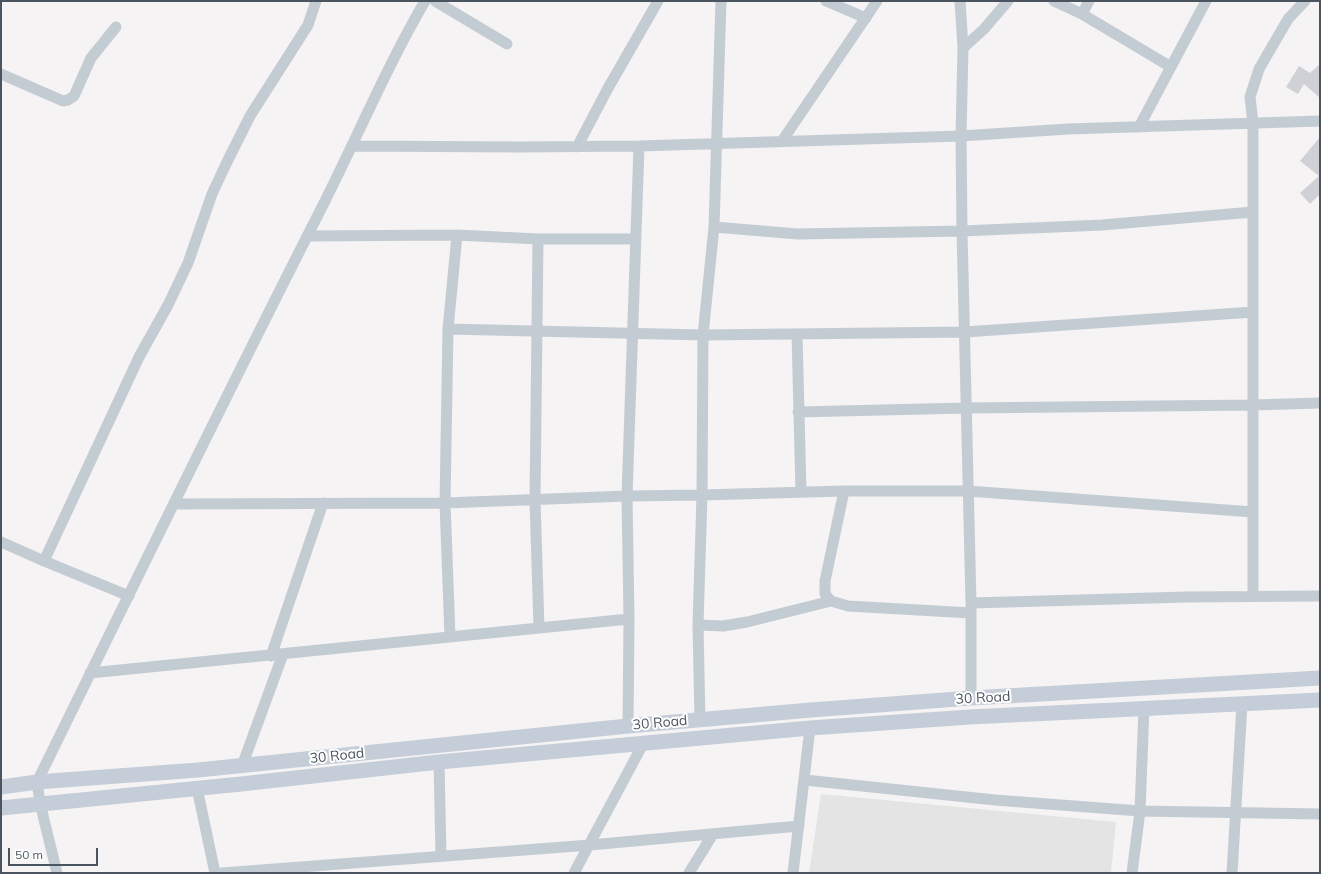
<!DOCTYPE html>
<style>
body{margin:0}
#map{position:relative;width:1321px;height:874px;overflow:hidden;background:#f5f3f3;font-family:Mulish,sans-serif}
canvas{display:block}
.frame{position:absolute;inset:0;border:2px solid #4a5560;pointer-events:none}
.scale{position:absolute;left:8px;top:848px;width:90px;height:18px;box-sizing:border-box;border:2px solid #4a5560;border-top:0;padding-left:5px;font-size:12px;line-height:14px;white-space:nowrap;color:#4a5560;-webkit-text-stroke:3px #fff;paint-order:stroke}
</style>
<div id="map">
<canvas width="1321" height="874"></canvas>
<div class="frame"></div>
<div class="scale">50 m</div>
</div>
<script>
const context = document.querySelector('canvas').getContext('2d');
context.lineJoin = 'round';
function paint(path, color) {
  context.fillStyle = color;
  context.fill(path, 'evenodd');
}
function trace(path, color, width, dash) {
  context.strokeStyle = color;
  context.lineWidth = width;
  context.lineCap = dash ? 'butt' : 'round';
  context.setLineDash(dash || []);
  context.stroke(path);
}
function write(font, color, halo, rows, align = 'center') {
  context.font = font + ' Mulish,sans-serif';
  context.lineWidth = 4;
  context.setLineDash([]);
  context.textBaseline = 'middle';
  context.strokeStyle = halo;
  context.fillStyle = color;
  for (const [text, x, y, turn = 0] of rows) {
    context.save();
    context.translate(x, y);
    context.rotate((+turn || 0) * Math.PI / 180);
    context.textAlign = isNaN(turn) ? turn : align;
    if (halo) context.strokeText(text, 0, 0);
    context.fillText(text, 0, 0);
    context.restore();
  }
}
const education = new Path2D(`
 M 821,794 L 1116,822 L 1111,873 L 809,873 Z`);
const building = new Path2D(`
 M 1320,64 L 1320,98 L 1304,84 L 1298,94 L 1286,87 L 1299,66 L 1310,73 Z
 M 1320,137 L 1320,194 L 1310,204 L 1300,193 L 1319,176 L 1300,161 Z`);
const minor = new Path2D(`
 M 435,1 L 507,44
 M 826,1 L 866,18
 M 960,1 L 963,48 L 961,136 L 962,231 L 971,603 L 971,698
 M 1054,1 L 1082,14 L 1171,67
 M 1082,14 L 1089,1
 M 963,48 L 984,29 L 1008,1
 M 1,74 L 63,101 L 68,100 L 74,96 L 91,58 L 116,27
 M 1139,127 L 1206,1
 M 782,141 L 877,1
 M 352,146 L 520,147 L 639,146 L 961,136 L 1068,129 L 1320,121
 M 577,147 L 607,90 L 658,1
 M 714,227 L 798,234 L 962,231 L 1102,225 L 1253,212
 M 307,236 L 457,235 L 538,239 L 636,239
 M 538,239 L 535,500 L 539,628
 M 448,329 L 703,335 L 965,332 L 1253,312
 M 797,334 L 801,492
 M 798,412 L 966,408 L 1253,405 L 1320,403
 M 844,491 L 825,581 L 825,594 L 831,601 L 848,606 L 971,613
 M 174,504 L 445,503 L 627,496 L 702,495 L 844,491 L 968,491 L 1253,512
 M 1,542 L 44,561 L 129,596
 M 44,561 L 139,357 L 168,305 L 188,263 L 212,194 L 226,164 L 250,116 L 308,25 L 316,1
 M 1253,596 L 1253,123 L 1250,97 L 1259,69 L 1288,19 L 1305,1
 M 971,603 L 1187,597 L 1320,596
 M 698,625 L 723,626 L 747,622 L 831,601
 M 450,637 L 445,503 L 448,329 L 457,235
 M 271,656 L 323,503
 M 90,673 L 629,619
 M 700,720 L 698,625 L 702,495 L 703,335 L 714,227 L 721,1
 M 628,726 L 629,619 L 627,496 L 639,146
 M 439,762 L 441,856
 M 242,766 L 283,654
 M 805,780 L 995,800 L 1140,811 L 1320,814
 M 197,788 L 215,873
 M 57,873 L 40,803 L 37,782 C 131,591 224,399 321,209 C 356,140 386,68 425,1
 M 222,873 L 590,845 L 799,826
 M 574,873 L 643,744
 M 689,873 L 713,834
 M 793,873 L 810,728
 M 1132,873 L 1140,811 L 1144,708
 M 1232,873 L 1242,704`);
const secondary = new Path2D(`
 M 1,787 L 37,782 L 198,770 L 628,726 L 811,710 L 971,698 L 1320,678
 M 1,808 L 241,784 L 439,762 L 810,728 L 970,717 L 1320,700`);
const streetNames = [
 ["30 Road",983,698,-3],
 ["30 Road",660,723,-5],
 ["30 Road",337,756,-6]
];
paint(education, '#e5e4e5');
paint(building, '#cfd1d6');
trace(minor, '#c4ccd3', 11);
trace(secondary, '#c4cdd8', 15);
write('14px', '#4a5560', '#fff', streetNames);
</script>
